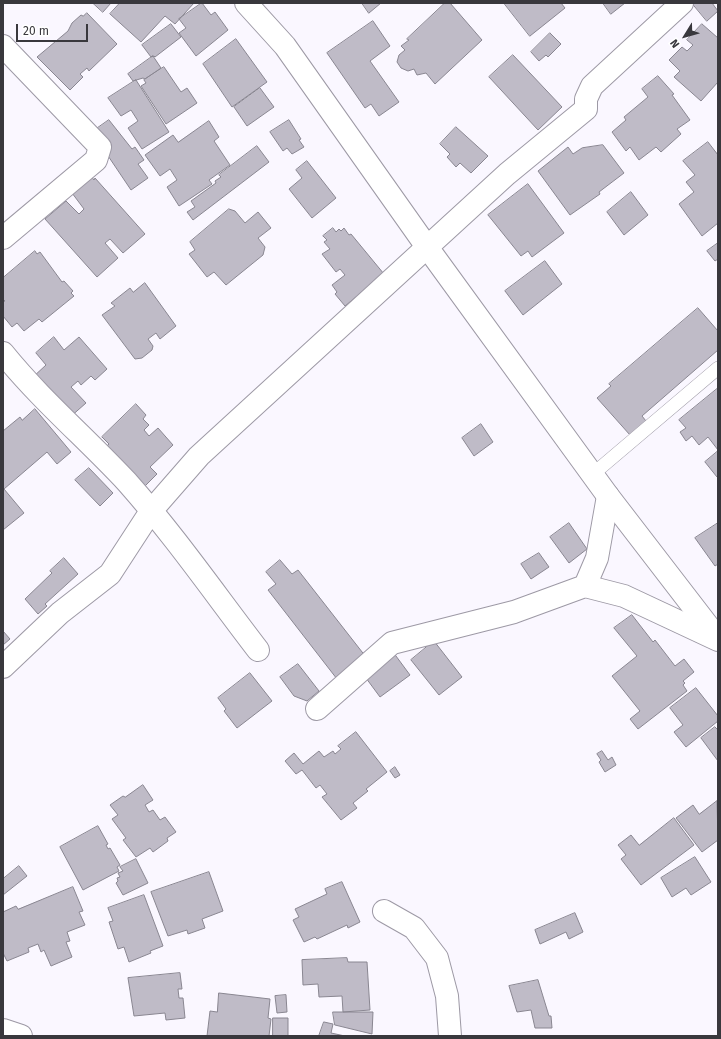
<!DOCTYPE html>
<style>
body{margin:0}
#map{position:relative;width:721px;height:1039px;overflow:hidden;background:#faf7ff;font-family:"Fira Sans",sans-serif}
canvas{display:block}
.frame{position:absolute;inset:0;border:4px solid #39383d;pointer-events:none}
.north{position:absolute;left:665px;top:16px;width:40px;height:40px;-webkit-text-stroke:3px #fff;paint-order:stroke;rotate:233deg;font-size:11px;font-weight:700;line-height:16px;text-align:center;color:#39383d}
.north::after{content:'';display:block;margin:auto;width:14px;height:18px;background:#39383d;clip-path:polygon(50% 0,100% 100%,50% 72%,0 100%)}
.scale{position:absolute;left:16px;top:24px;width:72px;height:18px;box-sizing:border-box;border:2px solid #39383d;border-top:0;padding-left:5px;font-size:12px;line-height:14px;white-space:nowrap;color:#39383d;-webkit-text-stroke:3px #fff;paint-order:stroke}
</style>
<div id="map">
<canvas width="721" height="1039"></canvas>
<div class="frame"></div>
<div class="north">N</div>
<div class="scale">20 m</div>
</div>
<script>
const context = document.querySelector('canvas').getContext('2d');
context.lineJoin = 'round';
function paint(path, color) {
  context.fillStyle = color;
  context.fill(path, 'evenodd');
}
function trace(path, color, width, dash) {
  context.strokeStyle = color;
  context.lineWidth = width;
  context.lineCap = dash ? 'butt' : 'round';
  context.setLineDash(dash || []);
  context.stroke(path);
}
const building = new Path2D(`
 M 93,3 L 111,3 L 103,12 Z
 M 120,3 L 194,3 L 175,24 L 165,16 L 141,42 L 110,14 Z
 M 202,3 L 211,15 L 215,12 L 228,30 L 196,56 L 179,33 L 186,28 L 179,19 Z
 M 362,3 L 381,3 L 369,13 Z
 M 445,3 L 450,3 L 482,40 L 435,84 L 426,73 L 417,75 L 414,69 L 408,71 L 401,68 L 397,62 L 399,55 L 405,50 L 401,46 L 409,40 L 407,39 Z
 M 504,3 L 561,3 L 565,8 L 530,36 Z
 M 603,3 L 625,3 L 611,14 Z
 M 692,3 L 712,3 L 718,11 L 707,21 Z
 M 87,13 L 117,44 L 89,71 L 87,68 L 80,74 L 83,77 L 70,90 L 37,57 L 68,31 L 72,23 L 81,15 L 83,16 Z
 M 373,21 L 390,46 L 370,61 L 399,102 L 379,116 L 371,104 L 365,108 L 327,53 Z
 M 171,24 L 181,37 L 155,57 L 154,56 L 151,57 L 142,45 Z
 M 702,24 L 718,38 L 718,82 L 701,101 L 674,77 L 680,71 L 669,60 L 682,47 L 687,51 L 693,45 L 687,40 Z
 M 550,33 L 561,44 L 548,57 L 546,55 L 539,61 L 531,52 Z
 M 236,39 L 267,82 L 232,107 L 203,64 Z
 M 513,55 L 562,107 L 538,130 L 489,77 Z
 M 153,56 L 161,68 L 145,79 L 143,78 L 133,81 L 128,74 Z
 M 164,67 L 181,92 L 187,88 L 197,103 L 166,124 L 141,86 L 146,83 L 144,80 Z
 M 658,76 L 674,94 L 672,95 L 690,120 L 677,129 L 681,134 L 661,152 L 656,147 L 639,160 L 630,147 L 626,151 L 612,132 L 626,120 L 624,117 L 648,97 L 642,89 Z
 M 136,80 L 169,132 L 142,149 L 128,128 L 138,121 L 131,110 L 121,116 L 108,98 Z
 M 260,88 L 274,107 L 247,126 L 234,107 Z
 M 109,120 L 132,149 L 135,147 L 144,160 L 138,164 L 148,178 L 131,190 L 92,132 Z
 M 289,120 L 301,139 L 299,140 L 304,147 L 292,154 L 287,148 L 283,151 L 270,132 Z
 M 209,121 L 219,137 L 214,141 L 230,165 L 209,180 L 212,184 L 179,206 L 167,187 L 177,180 L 170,169 L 160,176 L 145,155 L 173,135 L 178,142 Z
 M 456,127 L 488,156 L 471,173 L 460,163 L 456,167 L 447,157 L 450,154 L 440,144 Z
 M 708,142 L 718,155 L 718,223 L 702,236 L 679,204 L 694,192 L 686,182 L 695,175 L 683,161 Z
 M 603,145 L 624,173 L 599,192 L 600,194 L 570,215 L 538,171 L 568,147 L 573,154 L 582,148 Z
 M 257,146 L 269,162 L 193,220 L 187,212 L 195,207 L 191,201 L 216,183 L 215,181 L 221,177 L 219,175 Z
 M 307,161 L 336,198 L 312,218 L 289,189 L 302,178 L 296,170 Z
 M 91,176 L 94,180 L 95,178 L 145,234 L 123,253 L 110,239 L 105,243 L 118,258 L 97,277 L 45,219 L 66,201 L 79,214 L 84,209 L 72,193 Z
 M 528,184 L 564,233 L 532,257 L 528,251 L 521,256 L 488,215 Z
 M 631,192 L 648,215 L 624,235 L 607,212 Z
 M 229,209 L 235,211 L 245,223 L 258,212 L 271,228 L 258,238 L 265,247 L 263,255 L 226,285 L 214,272 L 207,277 L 189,254 L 195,250 L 190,242 Z
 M 333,228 L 336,232 L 339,229 L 341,231 L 344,228 L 349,235 L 351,234 L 384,274 L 345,306 L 335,294 L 337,292 L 332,285 L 345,275 L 340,269 L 336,272 L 322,254 L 330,249 L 324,242 L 327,240 L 323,236 Z
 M 718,243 L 718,259 L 715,261 L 707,251 Z
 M 35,251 L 37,254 L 40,252 L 62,282 L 64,281 L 73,291 L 71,293 L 74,296 L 42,322 L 39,319 L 24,331 L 17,323 L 12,327 L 3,316 L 3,302 L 5,301 L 3,299 L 3,278 Z
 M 545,261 L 562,284 L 523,315 L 505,291 Z
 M 145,283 L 176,326 L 160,339 L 156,333 L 148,339 L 153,346 L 152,350 L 142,358 L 135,359 L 102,315 L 115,306 L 111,303 L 130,288 L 133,292 Z
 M 698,308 L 718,331 L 718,350 L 642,416 L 646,421 L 630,435 L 597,398 L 611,386 L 609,384 Z
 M 54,337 L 64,350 L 79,337 L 107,369 L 95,380 L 91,376 L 81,385 L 78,381 L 71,387 L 86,403 L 69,418 L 33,377 L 46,365 L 36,353 Z
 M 717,389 L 718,391 L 718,450 L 708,437 L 699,445 L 692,436 L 686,441 L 680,432 L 686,428 L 679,420 Z
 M 136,404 L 146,415 L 143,419 L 149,425 L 144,430 L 149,436 L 158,428 L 173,445 L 150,467 L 157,474 L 143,488 L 100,452 L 109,444 L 102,437 Z
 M 35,409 L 71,452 L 57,464 L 47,452 L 4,489 L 24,513 L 3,530 L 3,431 L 20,417 L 22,420 Z
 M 481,424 L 493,442 L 474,456 L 462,438 Z
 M 718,451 L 718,476 L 717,477 L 705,462 Z
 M 89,468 L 113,493 L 100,506 L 75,480 Z
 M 569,523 L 587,549 L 569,563 L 550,537 Z
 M 718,523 L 718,564 L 715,566 L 695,538 Z
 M 539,553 L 549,567 L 531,579 L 521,564 Z
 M 64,558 L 78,574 L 45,604 L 47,606 L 38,614 L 25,599 L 52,573 L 50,571 Z
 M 280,560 L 292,574 L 298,570 L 366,657 L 337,679 L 268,590 L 276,584 L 266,572 Z
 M 632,615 L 653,642 L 655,640 L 675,666 L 684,659 L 694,672 L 683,681 L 685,683 L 683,685 L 687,691 L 638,729 L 630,719 L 640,711 L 612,676 L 637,656 L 614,628 Z
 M 3,631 L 10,639 L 3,645 Z
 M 434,641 L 462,677 L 439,695 L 411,660 Z
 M 393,652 L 410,675 L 380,697 L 363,674 Z
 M 298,664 L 319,691 L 307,701 L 294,696 L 280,677 Z
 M 250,673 L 272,701 L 237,728 L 224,711 L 226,709 L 218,698 Z
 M 696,688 L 718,716 L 718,721 L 686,747 L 674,732 L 683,725 L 670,708 Z
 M 715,727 L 718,730 L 718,761 L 701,738 Z
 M 356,732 L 387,772 L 366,789 L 368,791 L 353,803 L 357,808 L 341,820 L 322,797 L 327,794 L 320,785 L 316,788 L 302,770 L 296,774 L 285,761 L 294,753 L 303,764 L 319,751 L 324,757 L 333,751 L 335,754 L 341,749 L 338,746 Z
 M 602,751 L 608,760 L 612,757 L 616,765 L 605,772 L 599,762 L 601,760 L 597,754 Z
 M 395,767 L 400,775 L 395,778 L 390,771 Z
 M 143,785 L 153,800 L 145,805 L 149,812 L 153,810 L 160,820 L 165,817 L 176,832 L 167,838 L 168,841 L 153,852 L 150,848 L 136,857 L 123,840 L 126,838 L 112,819 L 118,815 L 110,805 L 123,796 L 125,797 Z
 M 717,801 L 718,840 L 702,852 L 676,818 L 693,805 L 699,814 Z
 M 674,818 L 694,845 L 641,885 L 621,859 L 626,855 L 618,845 L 631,835 L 639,845 Z
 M 98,826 L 108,844 L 106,845 L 108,849 L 110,848 L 120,865 L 117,867 L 119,871 L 83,890 L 60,847 Z
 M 695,857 L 711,882 L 691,895 L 686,888 L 672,897 L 661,878 Z
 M 136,859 L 148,883 L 123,895 L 116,883 L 118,881 L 117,878 L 120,877 L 118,873 L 123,871 L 120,867 Z
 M 19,866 L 27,876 L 3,895 L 3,879 Z
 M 209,872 L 223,911 L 202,919 L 205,928 L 188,934 L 187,930 L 168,936 L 151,892 Z
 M 342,882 L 360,922 L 348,928 L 347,925 L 317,939 L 315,937 L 304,942 L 293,920 L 299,917 L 295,909 L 327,894 L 325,889 Z
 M 73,887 L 83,911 L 79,912 L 85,925 L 67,932 L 70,941 L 66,942 L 72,957 L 51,966 L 44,950 L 41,952 L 38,944 L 28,948 L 29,952 L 7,961 L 3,953 L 3,912 L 16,906 L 18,909 Z
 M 144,895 L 163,946 L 150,951 L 151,953 L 129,962 L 124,947 L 118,949 L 109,922 L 113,921 L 108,908 Z
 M 575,913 L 583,932 L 569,939 L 566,932 L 540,944 L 535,930 Z
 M 347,958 L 348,962 L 367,962 L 370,1010 L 343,1012 L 342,996 L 319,997 L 318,984 L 303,985 L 302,960 Z
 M 180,973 L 182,989 L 178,989 L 179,998 L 183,998 L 185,1018 L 166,1020 L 165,1013 L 134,1016 L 128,978 Z
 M 538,980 L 549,1016 L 551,1016 L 552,1028 L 535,1028 L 531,1010 L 517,1012 L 509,986 Z
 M 219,993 L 270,999 L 268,1018 L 271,1019 L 269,1036 L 207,1036 L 210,1011 L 217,1012 Z
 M 286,995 L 287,1012 L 277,1013 L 275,996 Z
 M 333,1012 L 373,1012 L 372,1034 L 335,1025 Z
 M 273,1018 L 288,1018 L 288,1036 L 273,1036 Z
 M 324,1022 L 333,1024 L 331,1033 L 345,1036 L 319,1036 Z`);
const service = new Path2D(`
 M 593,474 L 718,368`);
const minor = new Path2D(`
 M 3,46 L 100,147 L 96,160 L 3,238
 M 3,353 C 41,400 86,438 127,482 C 174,535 215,594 258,650
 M 585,586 L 624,596 L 718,640
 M 3,667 L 60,613 L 110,574 L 151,511 L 199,456 L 507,174 L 586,109 L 586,99 L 592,86 L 682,3
 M 317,709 L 392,643 L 514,612 L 585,586 L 597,558 L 608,496
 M 384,911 L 414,928 L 437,958 L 447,996 L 450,1036
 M 3,1030 L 21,1036`);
const secondary = new Path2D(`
 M 246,3 L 285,46 L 427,247 L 608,496 L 718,639`);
paint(building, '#bfbbc7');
trace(building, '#898691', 1);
trace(service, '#9d99a5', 14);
trace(minor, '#9d99a5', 24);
trace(secondary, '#9d99a5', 24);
trace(service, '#fff', 13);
trace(minor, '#fff', 22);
trace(secondary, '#fff', 22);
</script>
